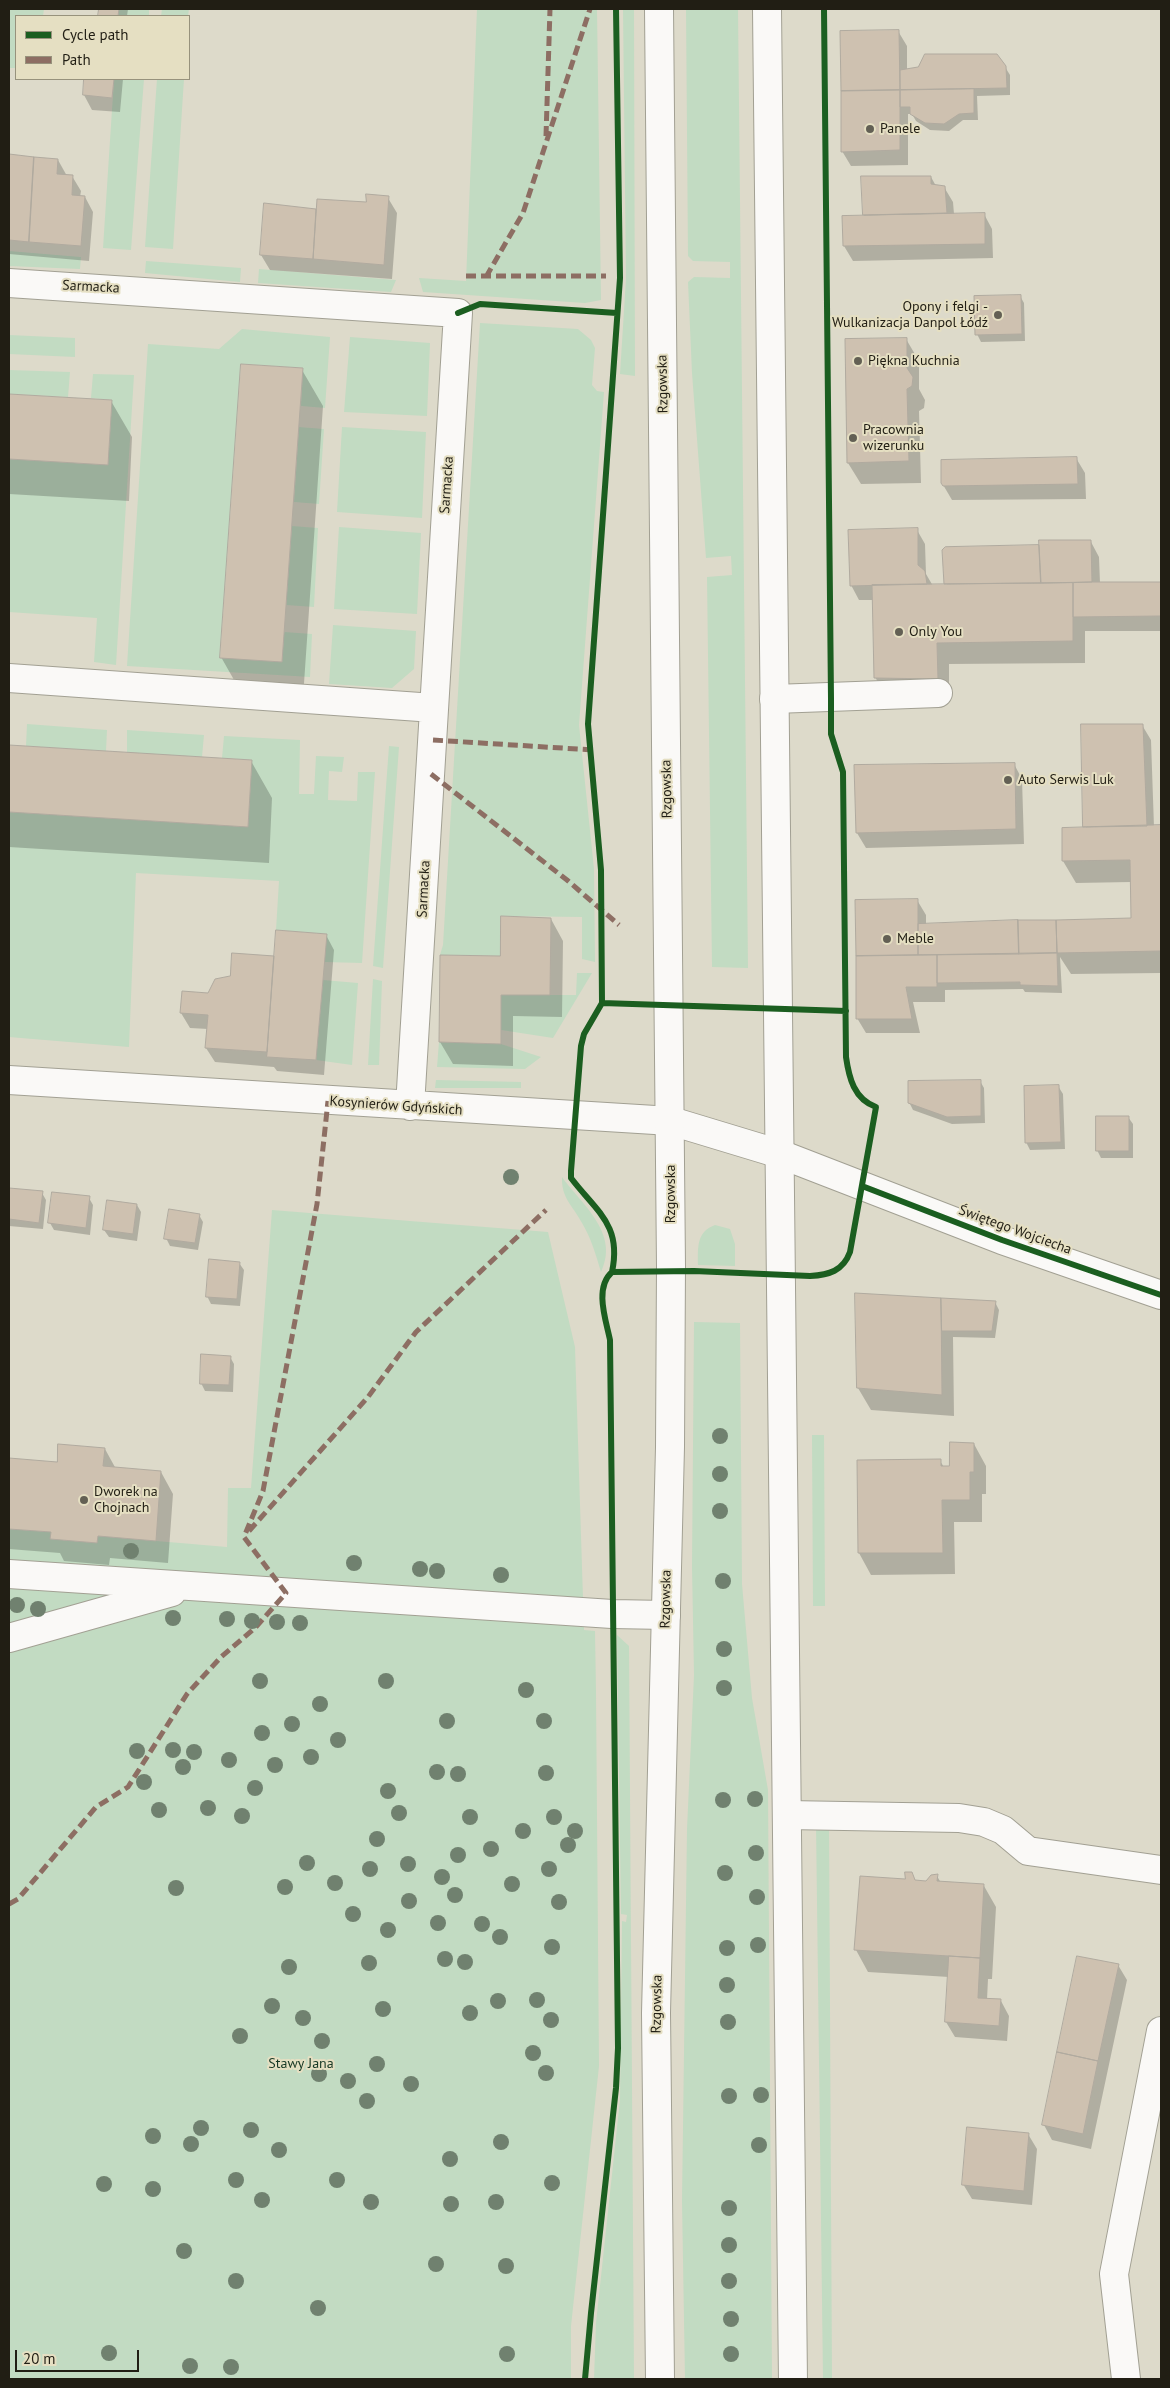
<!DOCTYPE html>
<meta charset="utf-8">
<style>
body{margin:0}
#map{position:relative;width:1170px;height:2388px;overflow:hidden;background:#dddaca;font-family:"PT Sans",sans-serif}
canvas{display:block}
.frame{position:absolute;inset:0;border:10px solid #211e14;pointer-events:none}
.legend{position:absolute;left:15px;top:15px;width:175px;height:65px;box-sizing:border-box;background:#e5dfc2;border:1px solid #97927c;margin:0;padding:6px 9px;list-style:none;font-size:15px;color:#211e14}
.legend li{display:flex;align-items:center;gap:10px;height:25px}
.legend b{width:25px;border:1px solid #97927c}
.scale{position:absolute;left:15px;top:2350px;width:124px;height:22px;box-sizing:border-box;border:2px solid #211e14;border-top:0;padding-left:6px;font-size:15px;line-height:18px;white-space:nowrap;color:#211e14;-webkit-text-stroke:4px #e5dfc2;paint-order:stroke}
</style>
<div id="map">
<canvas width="1170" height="2388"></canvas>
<div class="frame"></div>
<ul class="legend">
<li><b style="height:6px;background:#1b5e20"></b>Cycle path</li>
<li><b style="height:6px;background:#8d6e63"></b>Path</li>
</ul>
<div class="scale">20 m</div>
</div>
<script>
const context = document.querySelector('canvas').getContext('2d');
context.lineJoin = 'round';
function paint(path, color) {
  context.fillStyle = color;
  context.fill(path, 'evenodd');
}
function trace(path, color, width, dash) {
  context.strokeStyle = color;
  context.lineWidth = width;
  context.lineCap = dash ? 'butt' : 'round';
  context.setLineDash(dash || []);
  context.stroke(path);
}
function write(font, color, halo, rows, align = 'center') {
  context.font = font + ' "PT Sans",sans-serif';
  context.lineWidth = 4;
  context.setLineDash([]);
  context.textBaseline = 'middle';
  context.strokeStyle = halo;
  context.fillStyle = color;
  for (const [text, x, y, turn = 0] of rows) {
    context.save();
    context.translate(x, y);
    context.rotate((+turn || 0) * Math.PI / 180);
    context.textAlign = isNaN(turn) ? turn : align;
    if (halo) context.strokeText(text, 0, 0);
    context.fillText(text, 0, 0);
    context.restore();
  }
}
const green = new Path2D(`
 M 9,9 L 44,9 L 43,16 L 16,16 L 16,68 L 9,68 Z
 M 119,9 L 149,9 L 149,16 L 118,16 Z
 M 162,9 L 189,9 L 188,16 L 161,16 Z
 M 477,9 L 597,9 L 601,300 L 585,303 L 423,292 L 419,278 L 466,281 Z
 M 623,9 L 634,9 L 635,376 L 620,374 L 626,279 Z
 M 686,9 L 738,9 L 748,968 L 712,967 L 707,577 L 732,575 L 731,556 L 706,558 L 692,373 L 688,282 L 694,277 L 730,278 L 730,262 L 693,261 L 688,256 Z
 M 114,79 L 144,79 L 131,250 L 103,248 Z
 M 157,79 L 184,79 L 173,249 L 145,247 Z
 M 9,251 L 81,257 L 80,269 L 9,266 Z
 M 146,261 L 241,268 L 240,282 L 145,273 Z
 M 259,269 L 396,280 L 391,292 L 258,283 Z
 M 480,323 L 578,329 L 591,340 L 595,348 L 592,385 L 597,391 L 604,392 L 579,725 L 594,869 L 595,962 L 582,959 L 582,917 L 501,916 L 500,956 L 440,955 L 443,945 Z
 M 242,329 L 330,337 L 325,408 L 301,406 L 303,368 L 241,364 L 220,657 L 282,662 L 284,632 L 312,634 L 310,677 L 127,666 L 148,344 L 219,349 Z
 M 9,335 L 75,338 L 75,357 L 9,354 Z
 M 350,337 L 430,343 L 427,416 L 344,412 Z
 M 9,370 L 70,372 L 68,397 L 9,394 Z
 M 93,374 L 134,375 L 116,665 L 94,662 L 97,618 L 9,612 L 9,459 L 108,465 L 112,400 L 91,398 Z
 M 299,427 L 324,429 L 319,504 L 294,502 Z
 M 342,427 L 426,432 L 422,518 L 337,512 Z
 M 292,526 L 318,528 L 314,607 L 286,605 Z
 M 339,527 L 421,533 L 417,614 L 334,609 Z
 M 333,625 L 416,631 L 414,669 L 392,688 L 329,684 Z
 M 27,724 L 107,730 L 106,751 L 26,746 Z
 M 127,730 L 204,735 L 202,757 L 127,753 Z
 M 224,736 L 300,740 L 299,794 L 314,794 L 316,756 L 344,757 L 342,772 L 329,771 L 328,800 L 357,801 L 358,772 L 375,772 L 362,963 L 324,962 L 326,934 L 276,930 L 279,881 L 136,873 L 129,1047 L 9,1037 L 9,812 L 248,827 L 252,760 L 222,758 Z
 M 389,746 L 399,747 L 383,968 L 373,966 Z
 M 577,973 L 592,973 L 553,1038 L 501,1030 L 501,995 L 576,995 Z
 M 373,979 L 382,981 L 379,1065 L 368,1065 Z
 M 323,980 L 358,983 L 352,1065 L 316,1060 Z
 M 439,1042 L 501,1044 L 541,1057 L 525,1069 L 437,1067 Z
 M 436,1080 L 521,1082 L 521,1088 L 435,1088 Z
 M 562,1177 C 582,1205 620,1233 601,1272 C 596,1255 591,1238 582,1223 C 573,1206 561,1198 562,1177 Z
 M 272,1210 L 548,1232 L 575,1347 L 584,1630 L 595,1631 L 596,1692 L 599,2066 L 571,2326 L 571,2379 L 9,2379 L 9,1529 L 51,1532 L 51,1539 L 97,1543 L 98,1536 L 227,1547 L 228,1488 L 251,1488 Z
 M 715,1225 L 730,1229 L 735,1244 L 735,1266 L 698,1265 C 698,1248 696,1232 715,1225 Z
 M 694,1322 L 740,1323 L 742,1584 L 752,1698 L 768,1790 L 772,2379 L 685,2379 L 682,2201 L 687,1829 L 694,1675 L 692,1567 Z
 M 812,1435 L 824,1435 L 825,1606 L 813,1606 Z
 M 617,1635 L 629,1646 L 634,2379 L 594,2379 L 596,2323 L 620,2100 L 622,1921 L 626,1922 L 627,1915 L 621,1914 Z
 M 816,1823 L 829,1823 L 832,2379 L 823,2379 Z`);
const shadow = new Path2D(`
 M 100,9 L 128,9 L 127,16 L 99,16 Z
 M 898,31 L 907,46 L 907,70 L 1005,67 L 1010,75 L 1010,95 L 977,96 L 978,120 L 963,120 L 949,131 L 930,130 L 916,121 L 912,114 L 908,114 L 908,165 L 851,166 L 842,151 Z
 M 85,79 L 123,79 L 120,112 L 92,110 L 84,95 Z
 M 9,156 L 58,160 L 67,176 L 72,176 L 81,191 L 80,197 L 85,197 L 93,212 L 89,261 L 9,254 Z
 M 931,177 L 936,186 L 944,187 L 953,202 L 954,214 L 984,214 L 992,229 L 993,258 L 853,261 L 844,246 L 864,216 L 863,178 Z
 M 388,198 L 397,213 L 392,279 L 270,270 L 261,255 L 265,205 L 317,210 L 367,204 Z
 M 1020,296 L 1024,303 L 1025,341 L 981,342 L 977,334 Z
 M 906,339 L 919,361 L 919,389 L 925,400 L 924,408 L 919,411 L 921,483 L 861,484 L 848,463 Z
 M 302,370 L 323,406 L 303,698 L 242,694 L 221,657 Z
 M 9,396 L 111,401 L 132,437 L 129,501 L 9,494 Z
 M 1076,458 L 1085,473 L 1086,499 L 952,500 L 942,483 Z
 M 917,530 L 925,544 L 926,574 L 933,586 L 947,586 L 946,548 L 1040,547 L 1091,542 L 1099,557 L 1100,583 L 1161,583 L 1161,631 L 1085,631 L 1085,663 L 949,664 L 949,700 L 888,699 L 875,677 L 873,600 L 859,600 L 851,585 Z
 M 1142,725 L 1151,740 L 1154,827 L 1161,827 L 1161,973 L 1071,974 L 1060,957 L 1062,993 L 1025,992 L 1023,989 L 945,990 L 945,1002 L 913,1002 L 920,1033 L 866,1033 L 857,1018 L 857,901 L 917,900 L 926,915 L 926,925 L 1132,919 L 1131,882 L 1076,883 L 1063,861 L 1085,829 Z
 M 9,746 L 251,761 L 272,798 L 269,863 L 9,847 Z
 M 1014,764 L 1022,779 L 1024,844 L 866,848 L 857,833 Z
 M 551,919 L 563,941 L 562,1017 L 513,1016 L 513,1066 L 453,1064 L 440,1042 L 441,956 L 501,957 Z
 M 326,935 L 334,950 L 324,1075 L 277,1071 L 274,1067 L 215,1062 L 206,1048 L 208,1029 L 190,1028 L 181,1013 L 231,977 L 233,954 L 276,957 Z
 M 980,1081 L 984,1088 L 985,1123 L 952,1124 L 913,1110 L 909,1102 Z
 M 1058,1086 L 1063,1094 L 1065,1149 L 1030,1150 L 1026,1142 Z
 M 1128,1117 L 1133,1124 L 1133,1158 L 1101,1158 L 1097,1150 Z
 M 9,1189 L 42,1193 L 46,1200 L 43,1229 L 9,1226 Z
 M 89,1198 L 93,1205 L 90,1235 L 54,1230 L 50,1223 Z
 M 137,1205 L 141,1212 L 137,1241 L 109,1237 L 104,1230 Z
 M 199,1215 L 203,1222 L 198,1250 L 170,1246 L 166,1238 Z
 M 239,1263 L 244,1270 L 240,1306 L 211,1304 L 207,1296 Z
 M 857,1295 L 995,1302 L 999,1310 L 995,1338 L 953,1337 L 954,1416 L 871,1410 L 858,1388 Z
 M 230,1357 L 234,1364 L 233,1392 L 205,1391 L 201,1383 Z
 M 974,1444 L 986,1466 L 986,1494 L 982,1494 L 982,1522 L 954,1522 L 955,1574 L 871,1575 L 859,1553 L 940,1461 L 944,1467 L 950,1467 Z
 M 105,1449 L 116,1469 L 161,1472 L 173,1494 L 168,1563 L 110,1558 L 109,1565 L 64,1561 L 60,1553 L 9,1549 L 9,1459 L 58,1463 Z
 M 911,1873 L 916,1882 L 927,1882 L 937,1876 L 941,1883 L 984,1886 L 996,1907 L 992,1979 L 988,1979 L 987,2000 L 1001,2001 L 1009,2016 L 1007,2041 L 955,2037 L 946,2022 L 949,1977 L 868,1972 L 856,1950 Z
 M 1118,1965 L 1127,1980 L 1091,2149 L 1052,2140 L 1044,2125 Z
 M 1028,2134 L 1037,2149 L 1032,2205 L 972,2199 L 963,2184 Z`);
const building = new Path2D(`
 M 99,9 L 119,9 L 118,16 L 98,16 Z
 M 899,30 L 900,90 L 841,91 L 840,31 Z
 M 925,54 L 997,54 L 1006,66 L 1007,88 L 900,90 L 900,70 L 918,67 Z
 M 84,79 L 114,79 L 112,98 L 83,95 Z
 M 974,89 L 974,113 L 959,114 L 944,124 L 925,123 L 910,114 L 910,107 L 900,107 L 900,90 Z
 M 900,90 L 900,150 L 841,152 L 841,91 Z
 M 9,154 L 34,157 L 29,242 L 9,240 Z
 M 34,157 L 58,159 L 57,174 L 73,175 L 72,195 L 85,196 L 81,246 L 29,242 Z
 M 861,176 L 931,176 L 931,184 L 945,186 L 947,213 L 863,215 Z
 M 366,194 L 389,196 L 384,265 L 313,259 L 317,199 L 366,202 Z
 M 264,203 L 316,209 L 313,259 L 260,255 Z
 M 985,213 L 985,244 L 843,246 L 842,216 Z
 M 1021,295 L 1022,334 L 975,335 L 974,296 Z
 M 907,338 L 907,368 L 913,377 L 912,386 L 907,389 L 909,461 L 847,463 L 845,339 Z
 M 241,364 L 303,368 L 282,662 L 220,658 Z
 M 9,394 L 112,400 L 108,465 L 9,459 Z
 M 1077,457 L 1078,484 L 943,486 L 941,483 L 941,460 Z
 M 918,528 L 918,565 L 925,571 L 927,584 L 850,586 L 848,530 Z
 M 1039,540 L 1091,540 L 1092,582 L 1041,583 Z
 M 1039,545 L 1041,583 L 944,584 L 942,550 L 945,547 Z
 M 1092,582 L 1161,582 L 1161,616 L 1073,617 L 1073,583 Z
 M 1073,583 L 1073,641 L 937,643 L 938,679 L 874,678 L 872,585 Z
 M 1081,724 L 1143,724 L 1147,826 L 1083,827 Z
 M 9,745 L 252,760 L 248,827 L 9,812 Z
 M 1015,763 L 1016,829 L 856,833 L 854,765 Z
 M 1161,825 L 1161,951 L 1057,953 L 1056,920 L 1131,918 L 1130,860 L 1062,861 L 1062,828 Z
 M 918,899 L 918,955 L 856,956 L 855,900 Z
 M 501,916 L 551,918 L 550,995 L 501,995 L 501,1044 L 439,1042 L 440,955 L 500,956 Z
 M 1018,920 L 1056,920 L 1057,953 L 1019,954 Z
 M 1018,920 L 1019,954 L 918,955 L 918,924 Z
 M 276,930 L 327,934 L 316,1060 L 267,1057 Z
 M 232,953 L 274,956 L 267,1052 L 205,1048 L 208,1015 L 180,1013 L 182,991 L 208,993 L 215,979 L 230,976 Z
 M 1057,953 L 1058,986 L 1020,985 L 1020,982 L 937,983 L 937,955 Z
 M 937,955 L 937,987 L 906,987 L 912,1019 L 856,1019 L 856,956 Z
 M 981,1080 L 981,1116 L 947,1117 L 908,1103 L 908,1081 Z
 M 1059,1085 L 1061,1142 L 1025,1143 L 1024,1086 Z
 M 1096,1116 L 1129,1116 L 1129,1151 L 1096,1151 Z
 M 9,1188 L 43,1191 L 39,1223 L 9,1219 Z
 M 52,1192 L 90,1196 L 86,1228 L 48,1223 Z
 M 107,1200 L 137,1204 L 133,1234 L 103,1230 Z
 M 169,1209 L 200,1214 L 195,1243 L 164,1239 Z
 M 209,1259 L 240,1262 L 237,1299 L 206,1297 Z
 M 855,1293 L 941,1298 L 942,1395 L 857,1388 Z
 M 941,1298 L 996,1301 L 992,1331 L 942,1331 Z
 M 201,1354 L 231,1356 L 229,1385 L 200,1384 Z
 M 950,1442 L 974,1443 L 974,1472 L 970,1472 L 970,1500 L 942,1500 L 943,1553 L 858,1553 L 857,1460 L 941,1459 L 941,1466 L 949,1466 Z
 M 58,1444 L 105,1448 L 103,1466 L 161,1471 L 156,1541 L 98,1536 L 97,1543 L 50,1539 L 51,1532 L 9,1529 L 9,1458 L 57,1462 Z
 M 905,1872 L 912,1872 L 915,1880 L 926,1881 L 931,1875 L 938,1874 L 937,1881 L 984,1884 L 980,1958 L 854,1950 L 860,1876 L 905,1879 Z
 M 949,1956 L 980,1958 L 978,1998 L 1001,1999 L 999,2026 L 945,2022 Z
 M 1077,1956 L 1119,1964 L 1098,2061 L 1057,2052 Z
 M 1057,2052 L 1098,2061 L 1083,2134 L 1042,2125 Z
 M 967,2127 L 1029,2133 L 1024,2191 L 962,2185 Z`);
const minor = new Path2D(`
 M 9,283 L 458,313 L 410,1106
 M 9,678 L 434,708
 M 774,699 L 938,693
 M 9,1080 L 671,1121 L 780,1154 L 1002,1240 L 1161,1295
 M 9,1574 L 612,1614 L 666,1615
 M 9,1638 L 172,1592
 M 787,1815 L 959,1818 L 984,1822 L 1003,1830 L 1028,1851 L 1161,1870
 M 1126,2379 L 1114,2274 L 1161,2031`);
const major = new Path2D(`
 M 659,9 L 671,1266 L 670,1447 L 656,2013 L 660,2379
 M 767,9 L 793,2379`);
const quiet = new Path2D(`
 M 546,136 L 550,9
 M 466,276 L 606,276
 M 486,277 L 523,213 L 590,9
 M 433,740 L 593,750
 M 431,774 L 567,880 L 619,925
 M 249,1531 L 368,1397 L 416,1332 L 546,1210
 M 9,1904 L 18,1899 L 96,1807 L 128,1787 L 187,1694 L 221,1657 L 255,1628 L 286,1593 L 244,1537 L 263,1491 L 317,1204 L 328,1101`);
const cycleway = new Path2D(`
 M 458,313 L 480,304 L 617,313
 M 602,1003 L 846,1011
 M 862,1186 L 1002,1240 L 1161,1295
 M 612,1272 L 694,1271 L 810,1276 C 829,1275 843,1271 850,1252 L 876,1107 C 854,1099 849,1078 846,1057 L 843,772 L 831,734 L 831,698 L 824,9
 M 585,2379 L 591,2313 L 616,2088 L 618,2048 L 610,1340 C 606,1320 594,1288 612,1272 C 622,1225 597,1212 571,1178 L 571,1171 L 581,1046 L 584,1034 L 602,1003 L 601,870 L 588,724 L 620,278 L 616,9`);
const trees = [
 [511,1177],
 [720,1436],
 [720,1474],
 [720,1511],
 [131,1551],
 [354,1563],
 [420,1569],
 [437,1571],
 [501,1575],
 [723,1581],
 [17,1605],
 [38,1609],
 [173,1618],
 [227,1619],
 [252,1621],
 [277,1622],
 [300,1623],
 [724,1649],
 [260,1681],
 [386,1681],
 [724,1688],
 [526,1690],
 [320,1704],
 [447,1721],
 [544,1721],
 [292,1724],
 [262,1733],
 [338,1740],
 [173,1750],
 [137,1751],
 [194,1752],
 [311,1757],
 [229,1760],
 [275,1765],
 [183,1767],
 [437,1772],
 [546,1773],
 [458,1774],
 [144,1782],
 [255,1788],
 [388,1791],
 [755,1799],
 [723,1800],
 [208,1808],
 [159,1810],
 [399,1813],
 [242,1816],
 [470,1817],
 [554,1817],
 [523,1831],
 [575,1831],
 [377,1839],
 [568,1845],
 [491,1849],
 [756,1853],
 [458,1855],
 [307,1863],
 [408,1864],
 [370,1869],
 [549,1869],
 [725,1873],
 [442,1877],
 [335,1883],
 [512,1884],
 [285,1887],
 [176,1888],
 [455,1895],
 [757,1897],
 [409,1901],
 [559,1902],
 [353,1914],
 [438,1923],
 [482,1924],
 [388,1930],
 [500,1937],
 [758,1945],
 [552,1947],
 [727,1948],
 [445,1959],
 [465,1962],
 [369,1963],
 [289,1967],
 [727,1985],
 [537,2000],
 [498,2001],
 [272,2006],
 [383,2009],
 [470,2013],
 [303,2018],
 [551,2020],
 [728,2022],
 [240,2036],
 [322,2041],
 [533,2053],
 [377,2064],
 [546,2073],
 [319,2074],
 [348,2081],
 [411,2084],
 [761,2095],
 [729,2096],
 [367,2101],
 [201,2128],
 [251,2130],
 [153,2136],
 [501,2142],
 [191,2144],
 [759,2145],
 [279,2150],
 [450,2159],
 [236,2180],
 [337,2180],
 [552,2183],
 [104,2184],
 [153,2189],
 [262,2200],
 [371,2202],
 [496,2202],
 [451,2204],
 [729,2208],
 [729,2245],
 [184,2251],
 [436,2264],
 [506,2266],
 [236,2281],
 [729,2281],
 [318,2308],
 [731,2319],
 [109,2353],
 [507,2354],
 [731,2354],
 [190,2366],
 [231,2367]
];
const markers = [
 [870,129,5,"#636054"],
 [998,315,5,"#636054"],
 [858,361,5,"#636054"],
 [853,438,5,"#636054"],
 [899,632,5,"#636054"],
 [1008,780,5,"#636054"],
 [887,939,5,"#636054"],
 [84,1500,5,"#636054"]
];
const poiNames = [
 ["Panele",880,129],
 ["Opony i felgi -",988,307,"right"],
 ["Wulkanizacja Danpol Łódź",988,323,"right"],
 ["Piękna Kuchnia",868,361],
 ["Pracownia",863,430],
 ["wizerunku",863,446],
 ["Only You",909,632],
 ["Auto Serwis Luk",1018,780],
 ["Meble",897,939],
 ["Dworek na",94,1492],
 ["Chojnach",94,1508]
];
const streetNames = [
 ["Sarmacka",91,287,3],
 ["Rzgowska",663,384,-91],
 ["Sarmacka",447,485,-86],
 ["Rzgowska",667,789,-91],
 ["Sarmacka",424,889,-87],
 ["Kosynierów Gdyńskich",396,1106,4],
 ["Rzgowska",671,1194,-90],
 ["Świętego Wojciecha",1015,1230,20],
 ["Rzgowska",666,1599,-89],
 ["Rzgowska",657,2004,-89]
];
const parkNames = [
 ["Stawy Jana",301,2064]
];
paint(green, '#c2dbc2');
paint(shadow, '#0003');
paint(building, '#cec1b0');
trace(building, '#b0aa9f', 1);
trace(minor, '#a2a093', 30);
trace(major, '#a2a093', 30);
trace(minor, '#faf9f7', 28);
trace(major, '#faf9f7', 28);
trace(quiet, '#8d6e63', 5, [10, 5]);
trace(cycleway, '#1b5e20', 6);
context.fillStyle = '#70816f';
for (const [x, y] of trees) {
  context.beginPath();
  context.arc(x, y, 8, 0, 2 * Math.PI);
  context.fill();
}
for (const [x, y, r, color] of markers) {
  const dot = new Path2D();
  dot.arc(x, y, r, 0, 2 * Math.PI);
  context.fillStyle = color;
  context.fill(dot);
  trace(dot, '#e5dfc2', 2);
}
write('14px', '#211e14', '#e5dfc2', poiNames, 'left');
write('14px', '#211e14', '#e5dfc2', streetNames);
write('14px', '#163824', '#e5dfc2', parkNames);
</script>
